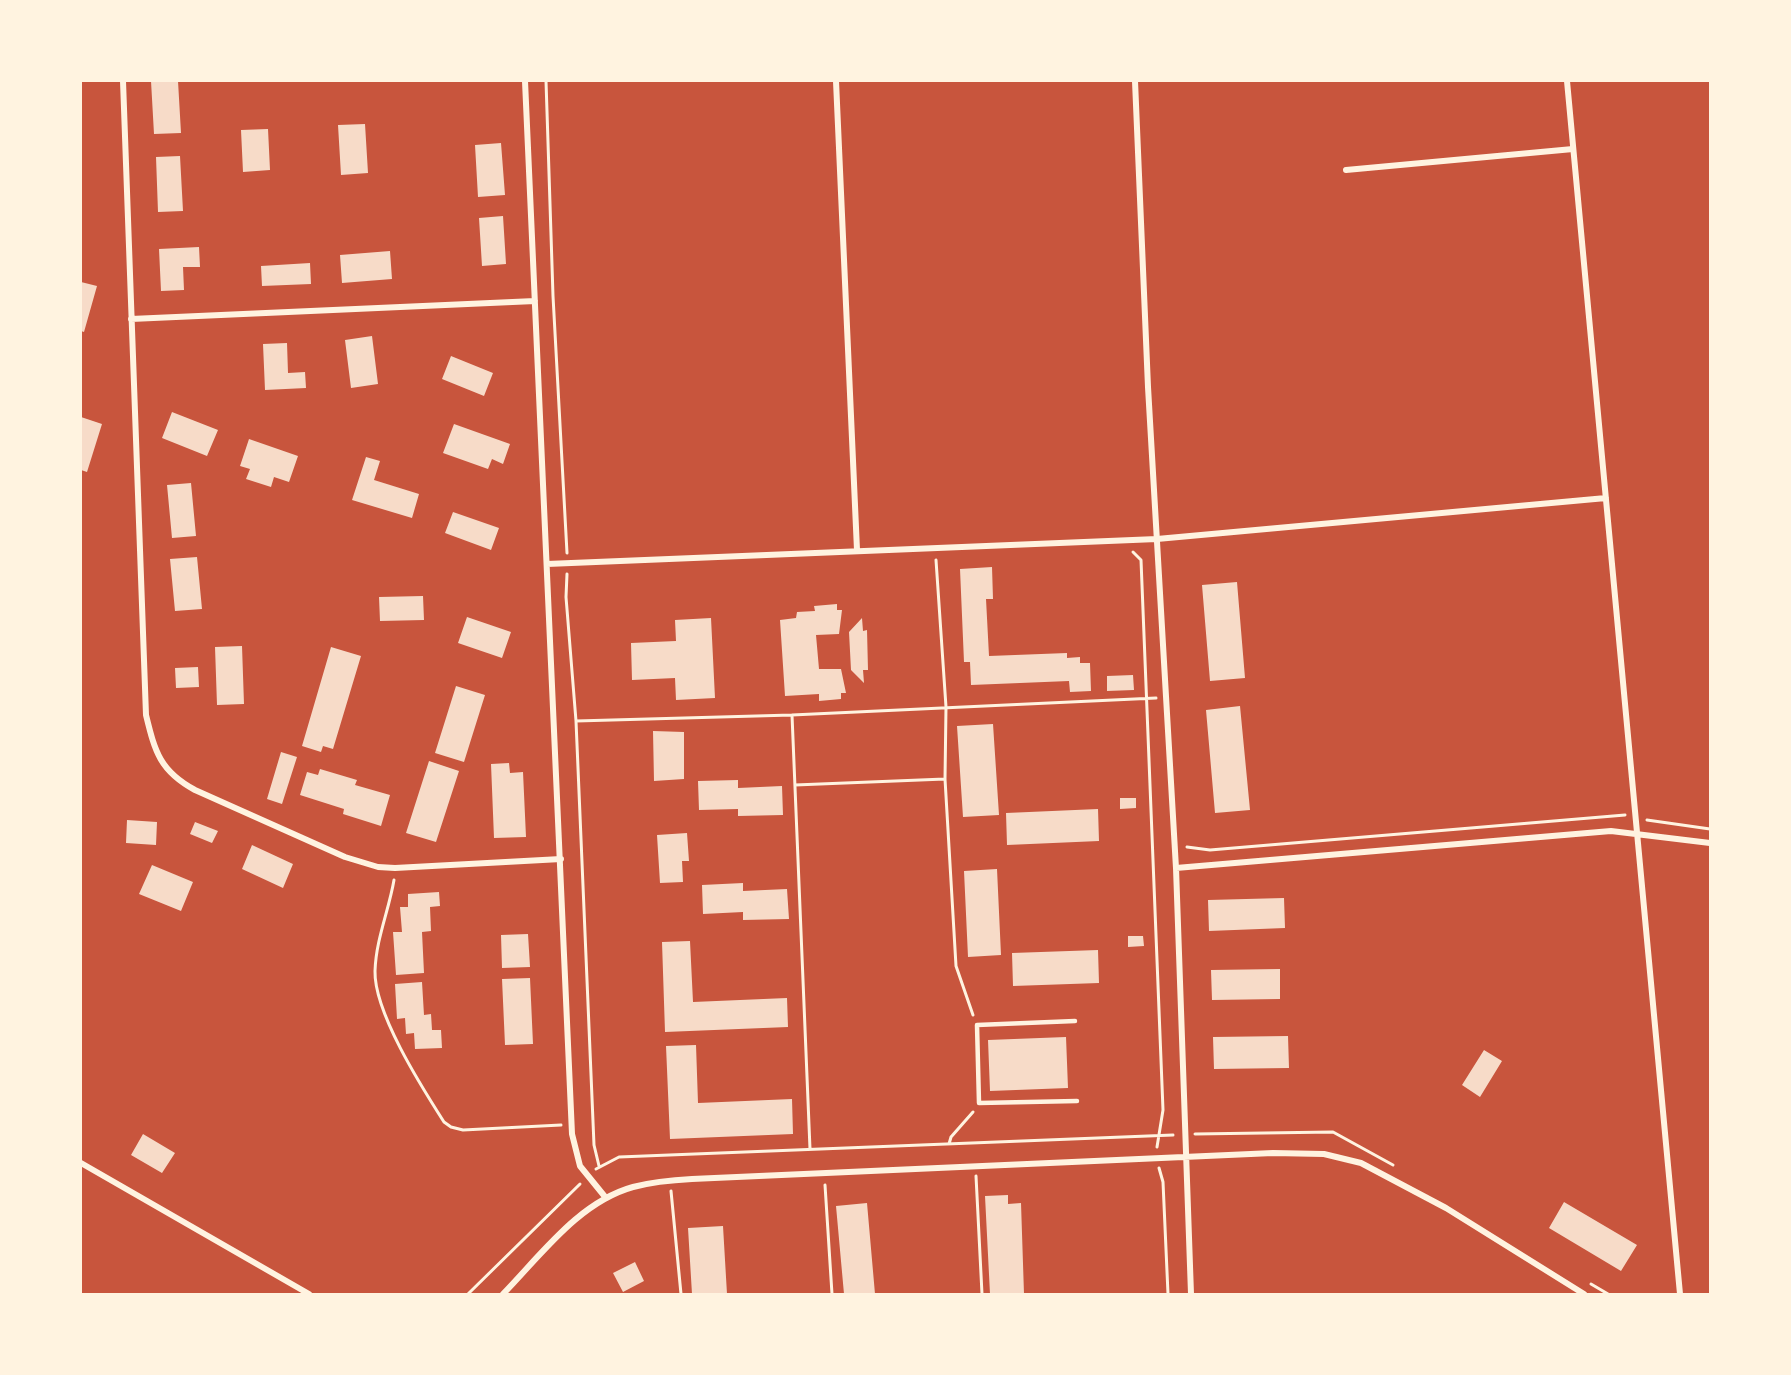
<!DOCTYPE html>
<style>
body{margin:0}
#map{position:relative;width:1791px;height:1375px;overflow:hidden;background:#c8553d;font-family:Signika,sans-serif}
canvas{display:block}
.frame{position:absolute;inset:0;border:82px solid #fff3e0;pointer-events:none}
</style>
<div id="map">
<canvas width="1791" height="1375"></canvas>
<div class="frame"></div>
</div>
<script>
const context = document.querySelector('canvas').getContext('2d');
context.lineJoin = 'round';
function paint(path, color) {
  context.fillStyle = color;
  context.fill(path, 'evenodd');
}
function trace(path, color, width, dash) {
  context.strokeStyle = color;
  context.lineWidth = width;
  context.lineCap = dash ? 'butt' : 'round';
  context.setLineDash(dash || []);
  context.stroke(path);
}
const building = new Path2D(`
 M 151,81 L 178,81 L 181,133 L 154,134 Z
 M 365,124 L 368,173 L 341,175 L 338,125 Z
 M 268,129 L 270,170 L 243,172 L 241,130 Z
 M 501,143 L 505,195 L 478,197 L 475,145 Z
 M 180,156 L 183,211 L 158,212 L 156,157 Z
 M 503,216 L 506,264 L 482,266 L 479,218 Z
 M 199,247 L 200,267 L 183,267 L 184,290 L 161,291 L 159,249 Z
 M 390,251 L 392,279 L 342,283 L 340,255 Z
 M 310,263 L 311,284 L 262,286 L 261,266 Z
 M 81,282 L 97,286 L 84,332 L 81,331 Z
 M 372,336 L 378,384 L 351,388 L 345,340 Z
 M 287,343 L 288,373 L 305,372 L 306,388 L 265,390 L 263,344 Z
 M 451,356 L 493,373 L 484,396 L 442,379 Z
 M 172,412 L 218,430 L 207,456 L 162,438 Z
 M 81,417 L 102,424 L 87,472 L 81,470 Z
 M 454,424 L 510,444 L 503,464 L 492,459 L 488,469 L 443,453 Z
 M 249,439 L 298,456 L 289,482 L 274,477 L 271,487 L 246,479 L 250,469 L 240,466 Z
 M 366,457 L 380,461 L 374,480 L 419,494 L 412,518 L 352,500 Z
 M 191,483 L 196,536 L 172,538 L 167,485 Z
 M 453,512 L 499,528 L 491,550 L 445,533 Z
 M 197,557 L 202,609 L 175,611 L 170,559 Z
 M 992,567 L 993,599 L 986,599 L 989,656 L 1067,653 L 1067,658 L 1080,657 L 1080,663 L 1090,663 L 1091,691 L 1070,692 L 1069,681 L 971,685 L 970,662 L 964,662 L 960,569 Z
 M 1237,582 L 1245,678 L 1210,681 L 1202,585 Z
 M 423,596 L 424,620 L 380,621 L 379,597 Z
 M 837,604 L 837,610 L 842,610 L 839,634 L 816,635 L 819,669 L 841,669 L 846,693 L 841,693 L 841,699 L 819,701 L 819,694 L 785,696 L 780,620 L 796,618 L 797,612 L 815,611 L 814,606 Z
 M 467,617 L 511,632 L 502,658 L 458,643 Z
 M 711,618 L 715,698 L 676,700 L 675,678 L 632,680 L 631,643 L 676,641 L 675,620 Z
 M 862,618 L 863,631 L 867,630 L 868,670 L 863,670 L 864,683 L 851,670 L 849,632 Z
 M 242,646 L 244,704 L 217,705 L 215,647 Z
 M 331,647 L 361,656 L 333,749 L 323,746 L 321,752 L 302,746 Z
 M 198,667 L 199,687 L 176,688 L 175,668 Z
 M 1133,675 L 1134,690 L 1107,691 L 1107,676 Z
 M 456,686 L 485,695 L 464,762 L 435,753 Z
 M 1240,706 L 1250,810 L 1215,813 L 1206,710 Z
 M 993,724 L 999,815 L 963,817 L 957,726 Z
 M 653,731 L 684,732 L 684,779 L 654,781 Z
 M 281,752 L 297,757 L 282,804 L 267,799 Z
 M 429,761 L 459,771 L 436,842 L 406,833 Z
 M 509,763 L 510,773 L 523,772 L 526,837 L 494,838 L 491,764 Z
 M 320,769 L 357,780 L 355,785 L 390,795 L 381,826 L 343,814 L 344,809 L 300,795 L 307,772 L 318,775 Z
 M 738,780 L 738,788 L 782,786 L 783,815 L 738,816 L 738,809 L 699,810 L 698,781 Z
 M 1120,798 L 1136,798 L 1136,808 L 1120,809 Z
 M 1098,809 L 1099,841 L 1007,845 L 1006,813 Z
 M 127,820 L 157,822 L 156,845 L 126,843 Z
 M 195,822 L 218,831 L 212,843 L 190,834 Z
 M 687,833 L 689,861 L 682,861 L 683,882 L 660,883 L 657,835 Z
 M 252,845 L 293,864 L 283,888 L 242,869 Z
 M 152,865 L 193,882 L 181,911 L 139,894 Z
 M 997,869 L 1001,955 L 968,957 L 964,871 Z
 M 743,883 L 743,891 L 787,889 L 789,919 L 743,920 L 743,912 L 703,914 L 702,885 Z
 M 439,892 L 440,906 L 430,907 L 431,931 L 422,932 L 424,973 L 396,975 L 393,932 L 402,932 L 400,907 L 408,907 L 408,894 Z
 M 1284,898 L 1285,928 L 1209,931 L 1208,900 Z
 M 528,934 L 530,967 L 502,968 L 501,935 Z
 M 1128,936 L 1143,936 L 1144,946 L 1128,947 Z
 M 690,941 L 693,1002 L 787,998 L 788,1027 L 665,1032 L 662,942 Z
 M 1098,950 L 1099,983 L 1013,986 L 1012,953 Z
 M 1280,969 L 1280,999 L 1212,1000 L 1211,970 Z
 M 530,978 L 533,1044 L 505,1045 L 502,979 Z
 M 422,982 L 424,1015 L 431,1014 L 432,1030 L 441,1030 L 442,1048 L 415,1049 L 414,1033 L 406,1034 L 405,1018 L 397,1019 L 395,984 Z
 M 1288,1036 L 1289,1068 L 1214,1069 L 1213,1037 Z
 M 1066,1037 L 1068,1088 L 990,1091 L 988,1040 Z
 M 696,1045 L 698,1103 L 792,1099 L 793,1134 L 670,1139 L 666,1046 Z
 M 1484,1050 L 1502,1061 L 1480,1097 L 1462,1085 Z
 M 143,1134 L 175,1153 L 162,1173 L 131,1155 Z
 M 1008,1195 L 1008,1204 L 1021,1203 L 1024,1294 L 990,1294 L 985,1196 Z
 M 1564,1202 L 1637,1245 L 1621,1271 L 1549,1228 Z
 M 867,1203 L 875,1294 L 844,1294 L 836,1206 Z
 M 723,1226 L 727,1294 L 692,1294 L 688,1228 Z
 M 635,1262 L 644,1281 L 623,1292 L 613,1273 Z`);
const path = new Path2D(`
 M 546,81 L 553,296 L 567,553
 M 1133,552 L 1141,560 L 1163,1110 L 1157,1147
 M 936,560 L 946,707 L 945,779 L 956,966 L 973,1015
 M 567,574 L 566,597 L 576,721 L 594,1145 L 599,1166
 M 792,715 L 810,1149
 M 576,721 L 792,715 L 1156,698
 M 795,785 L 945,779
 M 1647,820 L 1710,829
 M 1187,847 L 1210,850 L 1625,815
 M 394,880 C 389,910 376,939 375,971 C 374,1012 421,1086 444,1122 L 451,1127 L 463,1130 L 561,1125
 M 1195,1134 L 1333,1132 L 1393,1165
 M 949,1144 L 951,1137 L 973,1112
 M 1159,1168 L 1163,1182 L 1168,1294
 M 596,1169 L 619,1157 L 1173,1135
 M 976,1176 L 982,1294
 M 825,1185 L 832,1294
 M 671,1191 L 681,1294
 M 1591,1284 L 1608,1294
 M 468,1294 L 580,1184`);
const service = new Path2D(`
 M 1075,1021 L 977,1025 L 979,1103 L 1077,1101`);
const minor = new Path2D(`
 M 123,81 L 146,715 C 155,752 160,771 195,790 L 345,857 L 378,867 L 395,868 L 561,859
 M 525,81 L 572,1134 L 580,1166 L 606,1198
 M 836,81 L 857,550
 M 1135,81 L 1148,387 L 1176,868 L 1191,1294
 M 1567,81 L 1680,1294
 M 1346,170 L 1573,149
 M 131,319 L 535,301
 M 547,564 L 1157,539 L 1606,498
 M 1176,868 L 1611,831 L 1710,843
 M 81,1163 L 309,1294
 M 503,1294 C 541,1255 579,1202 633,1187 C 652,1182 672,1180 692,1179 L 1273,1153 L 1324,1154 L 1361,1163 L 1446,1208 L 1584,1294`);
paint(building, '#f7dbc8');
trace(path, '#fff3e0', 3);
trace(service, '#fff3e0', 4.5);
trace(minor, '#fff3e0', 6);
</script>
